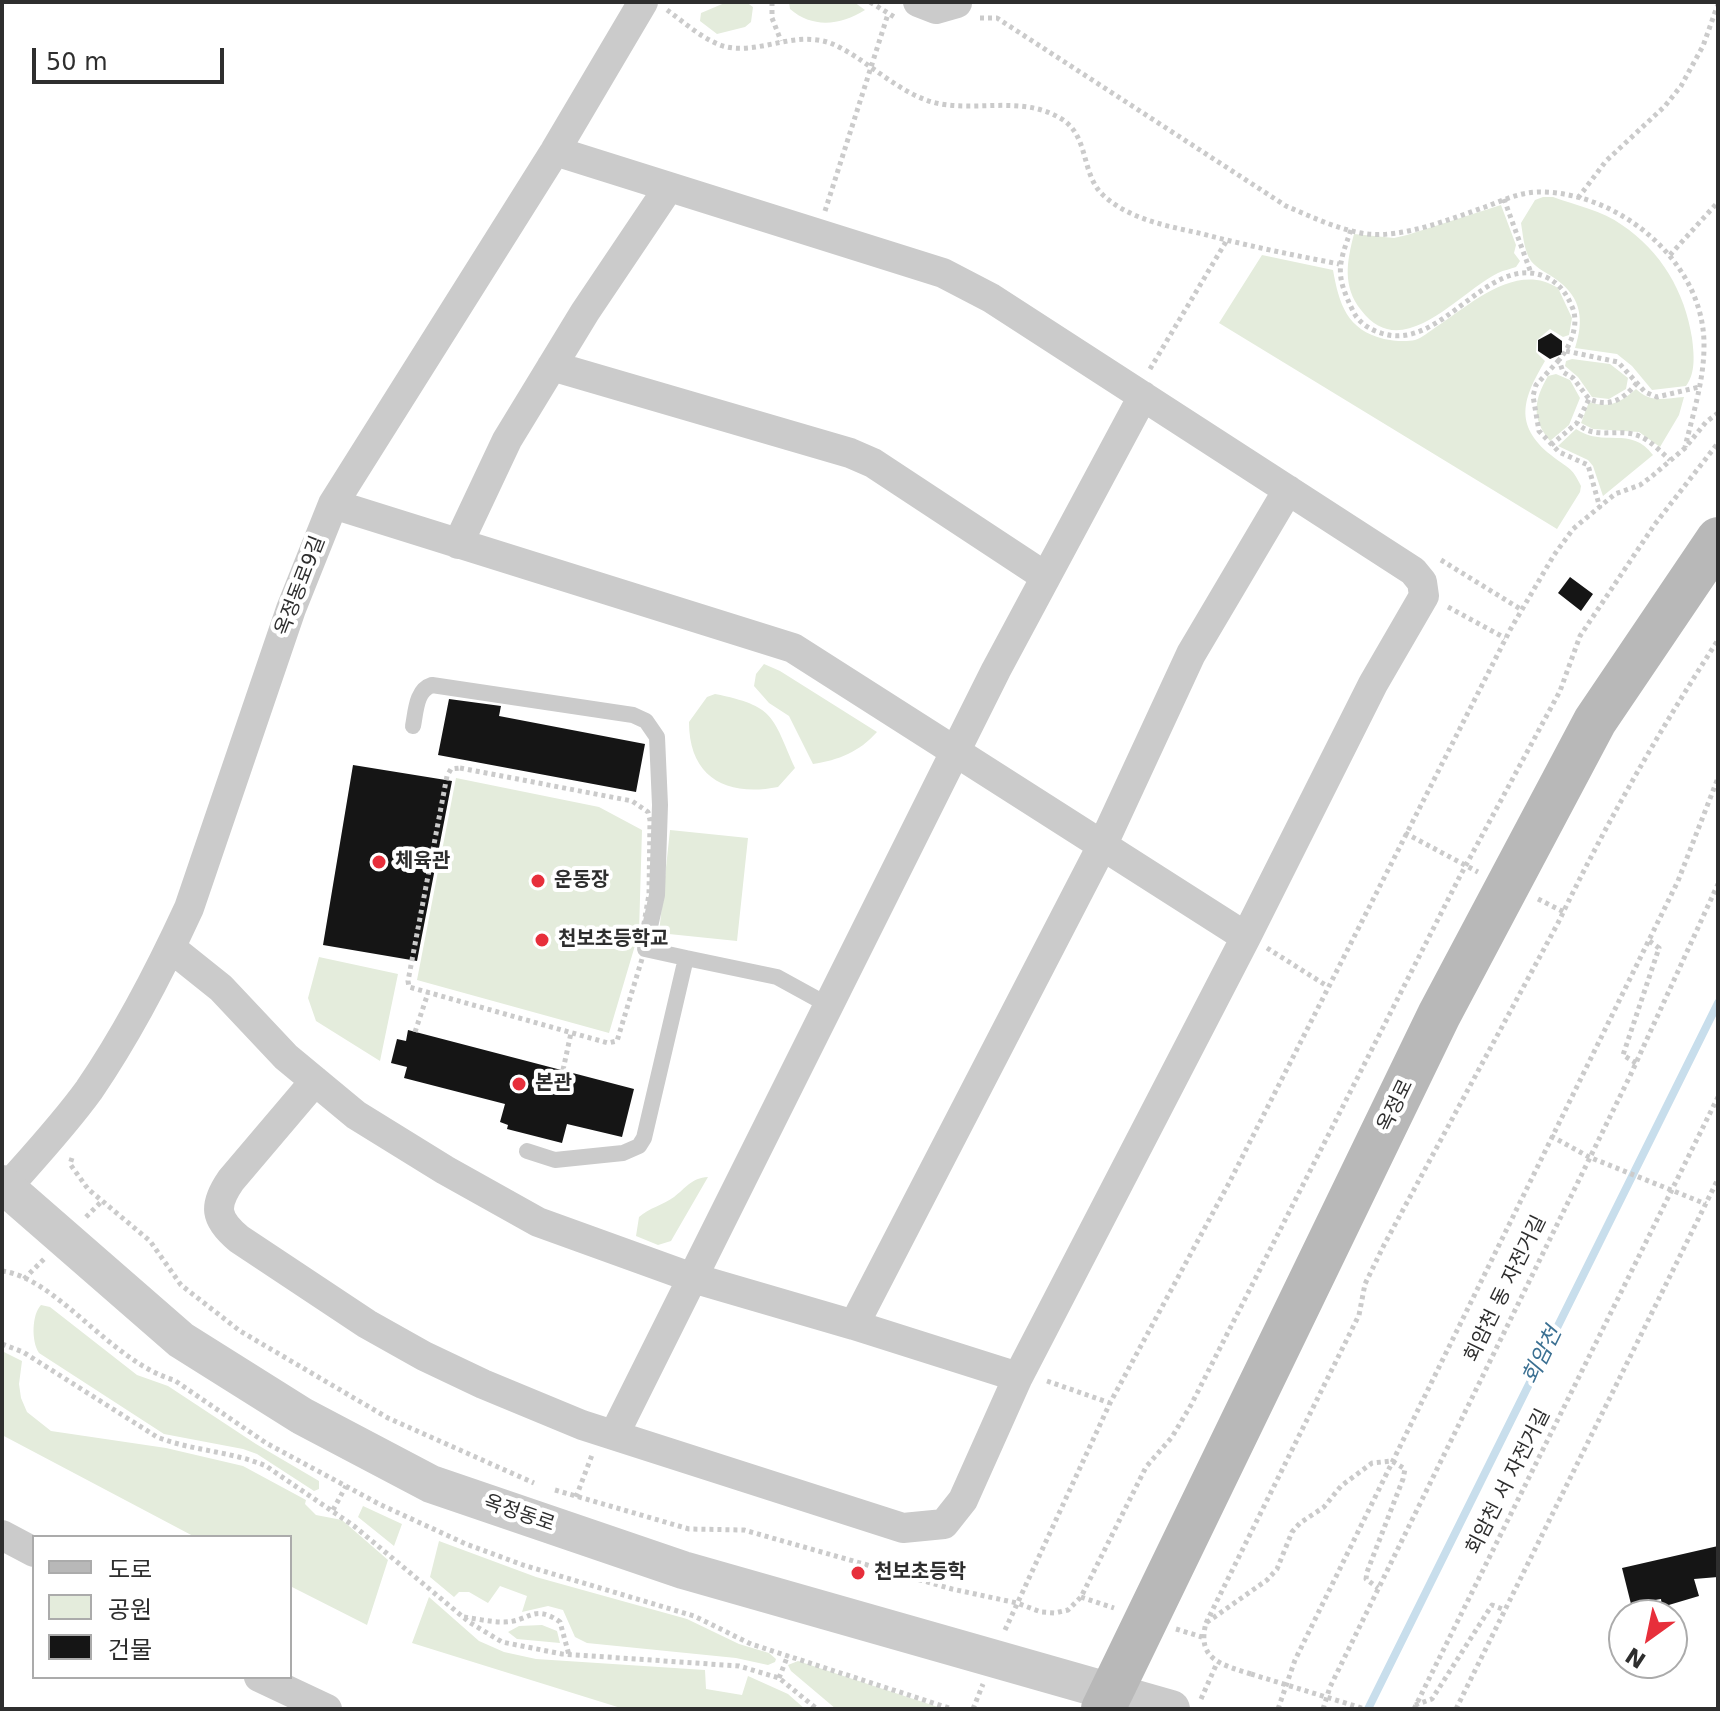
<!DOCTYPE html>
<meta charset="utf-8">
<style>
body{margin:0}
#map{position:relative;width:1720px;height:1711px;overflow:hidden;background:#fff;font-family:"DejaVu Sans","Noto Sans KR",sans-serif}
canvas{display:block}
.frame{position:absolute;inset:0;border:4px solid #2e2e2e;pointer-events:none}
.legend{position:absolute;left:32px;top:1535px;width:260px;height:144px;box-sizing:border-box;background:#fff;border:2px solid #ababab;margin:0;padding:10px 14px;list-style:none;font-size:24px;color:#2e2e2e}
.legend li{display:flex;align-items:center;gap:16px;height:40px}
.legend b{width:40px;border:2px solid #ababab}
.north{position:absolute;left:1608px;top:1599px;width:80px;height:80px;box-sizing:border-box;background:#fff;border:2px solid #ababab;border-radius:50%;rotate:213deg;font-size:22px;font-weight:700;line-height:32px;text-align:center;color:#2e2e2e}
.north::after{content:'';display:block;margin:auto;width:28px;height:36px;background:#e72f3b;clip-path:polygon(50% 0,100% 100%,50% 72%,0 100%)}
.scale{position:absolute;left:32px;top:48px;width:192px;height:36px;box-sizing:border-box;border:4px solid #2e2e2e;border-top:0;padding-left:10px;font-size:24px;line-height:28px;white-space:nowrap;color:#2e2e2e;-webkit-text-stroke:6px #fff;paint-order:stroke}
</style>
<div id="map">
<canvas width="1720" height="1711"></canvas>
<div class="frame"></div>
<ul class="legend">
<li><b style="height:10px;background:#b8b8b8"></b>도로</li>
<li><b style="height:22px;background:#e4ecdc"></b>공원</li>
<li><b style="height:22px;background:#151515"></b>건물</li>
</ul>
<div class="north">N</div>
<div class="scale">50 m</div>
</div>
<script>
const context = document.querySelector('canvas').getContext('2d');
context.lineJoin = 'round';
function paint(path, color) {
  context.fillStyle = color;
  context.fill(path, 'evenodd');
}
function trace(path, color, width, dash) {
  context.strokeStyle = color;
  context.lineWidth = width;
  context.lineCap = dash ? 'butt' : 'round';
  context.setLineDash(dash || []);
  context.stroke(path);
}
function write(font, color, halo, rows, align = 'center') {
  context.font = font + ' "DejaVu Sans","Noto Sans KR",sans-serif';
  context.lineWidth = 8;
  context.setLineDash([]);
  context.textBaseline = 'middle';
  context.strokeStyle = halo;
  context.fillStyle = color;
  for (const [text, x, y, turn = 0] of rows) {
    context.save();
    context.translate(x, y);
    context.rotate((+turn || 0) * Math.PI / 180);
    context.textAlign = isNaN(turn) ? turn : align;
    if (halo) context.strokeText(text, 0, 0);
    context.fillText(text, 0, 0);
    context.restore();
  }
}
const green = new Path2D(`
 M 727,2 L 746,2 L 753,7 L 751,22 L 745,27 L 717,34 L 700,21 L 701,13 Z
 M 789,2 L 854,2 L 865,10 C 841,25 813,29 790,9 Z
 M 1543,197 L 1553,197 C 1575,205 1603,211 1622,225 C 1661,251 1685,292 1692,338 C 1694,354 1696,373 1686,386 L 1652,390 L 1632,366 L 1617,354 L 1575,348 C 1584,321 1582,298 1557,280 C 1548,273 1537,269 1531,261 C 1524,251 1523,235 1521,223 L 1535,200 Z
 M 1501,205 L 1516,245 L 1514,253 L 1520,261 L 1516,267 C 1511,269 1504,270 1498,273 C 1459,292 1402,365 1361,310 C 1342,286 1347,261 1354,234 L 1394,238 L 1407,235 Z
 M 1262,255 L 1333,270 C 1339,304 1347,330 1384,339 C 1393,341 1406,342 1415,340 C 1422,338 1430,331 1436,327 C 1470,305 1516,261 1558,288 L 1572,318 L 1569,335 L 1563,337 L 1550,329 L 1537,340 L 1536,352 L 1545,361 C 1523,398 1513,425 1551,455 C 1568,469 1571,465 1581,486 L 1580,492 L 1557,529 L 1219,323 Z
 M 1572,359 L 1610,364 L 1628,378 L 1626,389 L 1609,399 L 1592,397 L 1578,377 L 1565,366 L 1566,361 Z
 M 1556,374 L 1570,380 L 1580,398 L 1569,425 L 1550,441 C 1531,418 1534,400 1548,376 Z
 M 1636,389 C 1652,404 1665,398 1684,397 L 1679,415 L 1660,447 L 1639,432 L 1593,429 L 1581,423 L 1589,402 C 1609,409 1621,402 1636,389 Z
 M 1576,429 C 1603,448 1631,425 1653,455 L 1603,496 L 1593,466 L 1588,460 L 1558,446 Z
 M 764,664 L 780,671 L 877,732 C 859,752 839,760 813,764 L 789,716 L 769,703 L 754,686 L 756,674 Z
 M 715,694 C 775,706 772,716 795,768 L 778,787 C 727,797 689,778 689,722 L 707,697 Z
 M 456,778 L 599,807 L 642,830 L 639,932 L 609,1033 L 417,980 Z
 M 670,830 L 748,838 L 737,941 L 659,933 Z
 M 319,957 L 398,974 L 380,1061 L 316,1021 L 308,998 Z
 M 708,1177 L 671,1241 L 658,1245 L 636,1236 L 639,1217 C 649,1208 663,1205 674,1197 C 686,1188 691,1178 708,1177 Z
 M 41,1305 L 50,1307 L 137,1375 L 168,1386 L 256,1444 L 319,1481 L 319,1489 L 314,1491 L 257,1454 L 243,1449 L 164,1434 L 39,1353 C 31,1341 32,1314 41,1305 Z
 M 2,1351 L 22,1361 L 19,1384 L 21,1398 L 27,1412 L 51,1431 L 166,1448 L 243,1466 L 306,1500 L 305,1504 L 316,1515 L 342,1520 L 388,1560 L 367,1625 L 290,1586 L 290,1537 L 195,1537 L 2,1435 Z
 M 363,1506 L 402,1524 L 394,1546 L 358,1517 Z
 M 439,1541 L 536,1577 L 687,1619 L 739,1644 L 769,1653 L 776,1659 L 775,1662 L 768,1665 L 736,1658 L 587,1643 L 575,1637 L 563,1610 L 548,1606 L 522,1612 L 527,1596 L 500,1586 L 488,1603 L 469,1592 L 459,1592 L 454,1597 L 430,1577 Z
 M 429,1597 L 479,1641 L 504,1652 L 536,1659 L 705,1670 L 706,1689 L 742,1695 L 748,1676 L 788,1694 L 805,1709 L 624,1709 L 412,1643 Z
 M 542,1625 L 557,1631 L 560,1643 L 517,1639 L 508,1632 L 519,1626 Z
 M 798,1661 L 944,1709 L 836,1709 L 791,1671 L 788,1665 Z`);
const stream = new Path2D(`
 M 1368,1709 L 1718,1003`);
const building = new Path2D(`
 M 1551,333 L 1562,341 L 1562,354 L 1550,359 L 1538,351 L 1538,340 Z
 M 1570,577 L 1593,594 L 1581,611 L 1558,593 Z
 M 449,699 L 501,706 L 499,716 L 645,744 L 636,792 L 438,755 Z
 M 353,765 L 452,781 L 417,961 L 323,945 Z
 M 408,1030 L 634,1089 L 622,1137 L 567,1124 L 562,1143 L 507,1129 L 508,1125 L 500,1122 L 505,1104 L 404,1078 L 407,1067 L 391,1063 L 397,1039 L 406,1041 Z
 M 1718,1546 L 1718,1577 L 1694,1579 L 1699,1596 L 1662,1607 L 1661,1599 L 1631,1604 L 1622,1568 Z`);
const path = new Path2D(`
 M 772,2 L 772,18 L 781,41
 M 870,2 L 896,18
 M 667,10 C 684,22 702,39 723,46 C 757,56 793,30 830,43 C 866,57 900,97 941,104 C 981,111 1022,96 1060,118 C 1090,135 1080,173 1103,195 C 1130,220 1168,226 1203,234 C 1248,246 1293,255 1339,264
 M 980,18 L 997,18 L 1286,206 C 1312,217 1339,230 1367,234 C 1403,238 1451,219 1485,207 C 1504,200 1522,191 1543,192 C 1622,194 1705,264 1704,346 C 1704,380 1693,414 1685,447
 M 1578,198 L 1606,161 L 1665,106 L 1681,86 L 1703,46 L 1718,4
 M 1504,199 L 1531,273
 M 825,211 L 888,14
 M 1351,230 C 1338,266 1335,274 1353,311 C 1358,322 1370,330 1381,333 C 1441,354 1488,251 1546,277 C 1560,284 1567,294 1573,309 C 1579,326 1570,347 1559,360 L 1563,372 L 1573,378 L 1589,399
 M 1670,255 L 1718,202
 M 1566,351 L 1618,362 L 1645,392 L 1657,397 L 1699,387
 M 1559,360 L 1536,385 L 1533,396 L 1539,431 L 1559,452 L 1588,465 L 1600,508
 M 1150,369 L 1227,240
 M 1637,383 C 1623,399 1611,408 1589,399 L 1577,423 C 1594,441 1618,427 1639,436 C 1650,440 1661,452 1670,460
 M 1551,445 L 1577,423
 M 1441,560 L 1522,610
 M 1448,607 L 1505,638
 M 460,768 L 632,801 L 648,812 L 650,820 L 649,894 L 641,941 L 645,949 L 617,1041 L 608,1043 L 409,987 L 408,981 L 447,776 L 451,769 Z
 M 1405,833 L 1478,872
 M 1538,899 L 1564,912
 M 1267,948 L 1327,986
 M 415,1032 L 428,993
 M 1636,1063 L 1623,1055 L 1659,948 L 1648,940
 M 563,1070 L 571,1033
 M 1551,1136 L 1589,1157 L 1706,1204
 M 72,1158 L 70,1164 L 88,1189 L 150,1241 L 181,1285 L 240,1331 L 388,1418 L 534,1483
 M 86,1217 L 102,1201
 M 2,1271 C 57,1278 111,1362 174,1380 L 266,1443 L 379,1504 L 466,1544 L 523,1565 L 694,1616 L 751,1644 L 952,1709
 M 24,1279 L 45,1258
 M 2,1344 L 23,1352 L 157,1437 C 192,1451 231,1451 266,1466 L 354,1526 L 469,1622 L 502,1642 L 562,1654 L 739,1666 L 779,1678 L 817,1709
 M 1047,1381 L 1110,1403
 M 555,1490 L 689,1529 L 744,1530 L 952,1589 L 1017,1603 L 1041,1612 L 1055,1613 L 1068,1610 L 1081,1597 L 1146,1467 L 1172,1437 L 1191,1405 L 1459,878 L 1560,691 L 1580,636 L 1655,524 L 1718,443
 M 576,1497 L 592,1455
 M 333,1510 L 346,1486
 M 1081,1597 L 1114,1608
 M 464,1617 C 477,1619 491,1622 504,1622 C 529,1622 533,1603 560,1622 L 569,1655
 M 1206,1623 L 1359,1315 L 1365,1284 L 1384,1245 L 1558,923 C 1605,825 1659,731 1718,640
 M 1176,1629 L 1202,1637
 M 1005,1630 L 1110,1403 L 1229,1183 L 1510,630 L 1554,555 L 1573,529 L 1615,494 L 1640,485 L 1651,477 L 1685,448 L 1706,422 L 1718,413
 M 1251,1674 C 1223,1665 1196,1660 1206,1623 L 1267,1580 L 1277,1569 L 1292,1532 L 1300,1523 L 1324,1507 L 1341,1486 L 1372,1463 L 1392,1461 L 1405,1469 L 1403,1479 L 1367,1572 L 1366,1579 L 1378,1588
 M 779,1678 L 788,1655
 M 1201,1699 L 1217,1663
 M 1415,1705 L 1432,1699 L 1492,1605 L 1505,1610
 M 973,1709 L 983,1684
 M 1278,1709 L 1295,1660 L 1678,881 L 1718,778
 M 1323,1709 L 1330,1687 L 1630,1076 L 1718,884
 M 1414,1709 L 1718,1097
 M 1456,1709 L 1718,1179`);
const service = new Path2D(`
 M 413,726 C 416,711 416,690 432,685 L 633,715 L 646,721 L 657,737 L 660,805 L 657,895 L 645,949 L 686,958
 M 527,1151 L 555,1160 L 623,1153 L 639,1146 L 644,1138 L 686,958 L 777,977 L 828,1005`);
const minor = new Path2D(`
 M 918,2 L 936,9 L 957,3
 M 552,366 L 850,453 L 873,463 L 1046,577
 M 333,504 L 793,648 L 1246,937
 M 458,544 L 507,440 L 585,312 L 669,187
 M 171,948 L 221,988 L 286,1057 L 356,1115 L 445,1170 L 538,1222 L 693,1278 L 854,1325 L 1018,1377
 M 315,1081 L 231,1180 C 213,1206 215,1219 239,1239 L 367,1324 L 424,1356 L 483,1384 L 582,1425 L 903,1528 L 944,1524 L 963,1500 L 1018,1377 L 1246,937 L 1373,684 L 1424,596 L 1422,582 L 1413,571 L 991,298 L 943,273 L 555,151
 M 2,1193 C 31,1160 63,1126 89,1090 C 128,1033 160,971 189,908 L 291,609 L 333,504 L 555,151 L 643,2
 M 854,1325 L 1102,846 L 1191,654 L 1288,490
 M 614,1435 L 996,670 L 1143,396
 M 2,1535 L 34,1552
 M 259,1677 L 327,1709`);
const tertiary = new Path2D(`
 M 2,1184 L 181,1340 L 302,1416 L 431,1484 L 683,1570 L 1171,1709`);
const secondary = new Path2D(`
 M 1103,1709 L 1439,1015 L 1595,721 L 1718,539`);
const pathBridge = new Path2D(`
 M 1251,1674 L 1365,1709`);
const markers = [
 [379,862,8,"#e72f3b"],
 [538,881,8,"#e72f3b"],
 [542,940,8,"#e72f3b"],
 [519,1084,8,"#e72f3b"],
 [858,1573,8,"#e72f3b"]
];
const streetNames = [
 ["옥정동로9길",301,586,-69],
 ["옥정로",1396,1106,-64],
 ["회암천 동 자전거길",1506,1289,-64],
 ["회암천 서 자전거길",1509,1482,-63],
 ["옥정동로",519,1514,19]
];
const poiNames = [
 ["체육관",395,862],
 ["운동장",554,881],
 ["천보초등학교",558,940],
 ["본관",535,1084],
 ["천보초등학",874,1573]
];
const waterNames = [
 ["회암천",1543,1356,-64]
];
paint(green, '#e4ecdc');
trace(stream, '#c8deec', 8);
paint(building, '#151515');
trace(path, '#cbcbcb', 5, [4, 4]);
trace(service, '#cbcbcb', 16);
trace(minor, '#cbcbcb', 30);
trace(tertiary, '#cbcbcb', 38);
trace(secondary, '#b8b8b8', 44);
trace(pathBridge, '#cbcbcb', 5, [4, 4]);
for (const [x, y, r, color] of markers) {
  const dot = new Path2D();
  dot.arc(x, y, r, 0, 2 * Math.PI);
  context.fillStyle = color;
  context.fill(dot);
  trace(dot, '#fff', 3);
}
write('20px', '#2e2e2e', '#fff', streetNames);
write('bold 20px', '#2e2e2e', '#fff', poiNames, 'left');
write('italic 22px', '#3b7092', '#fff', waterNames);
</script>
